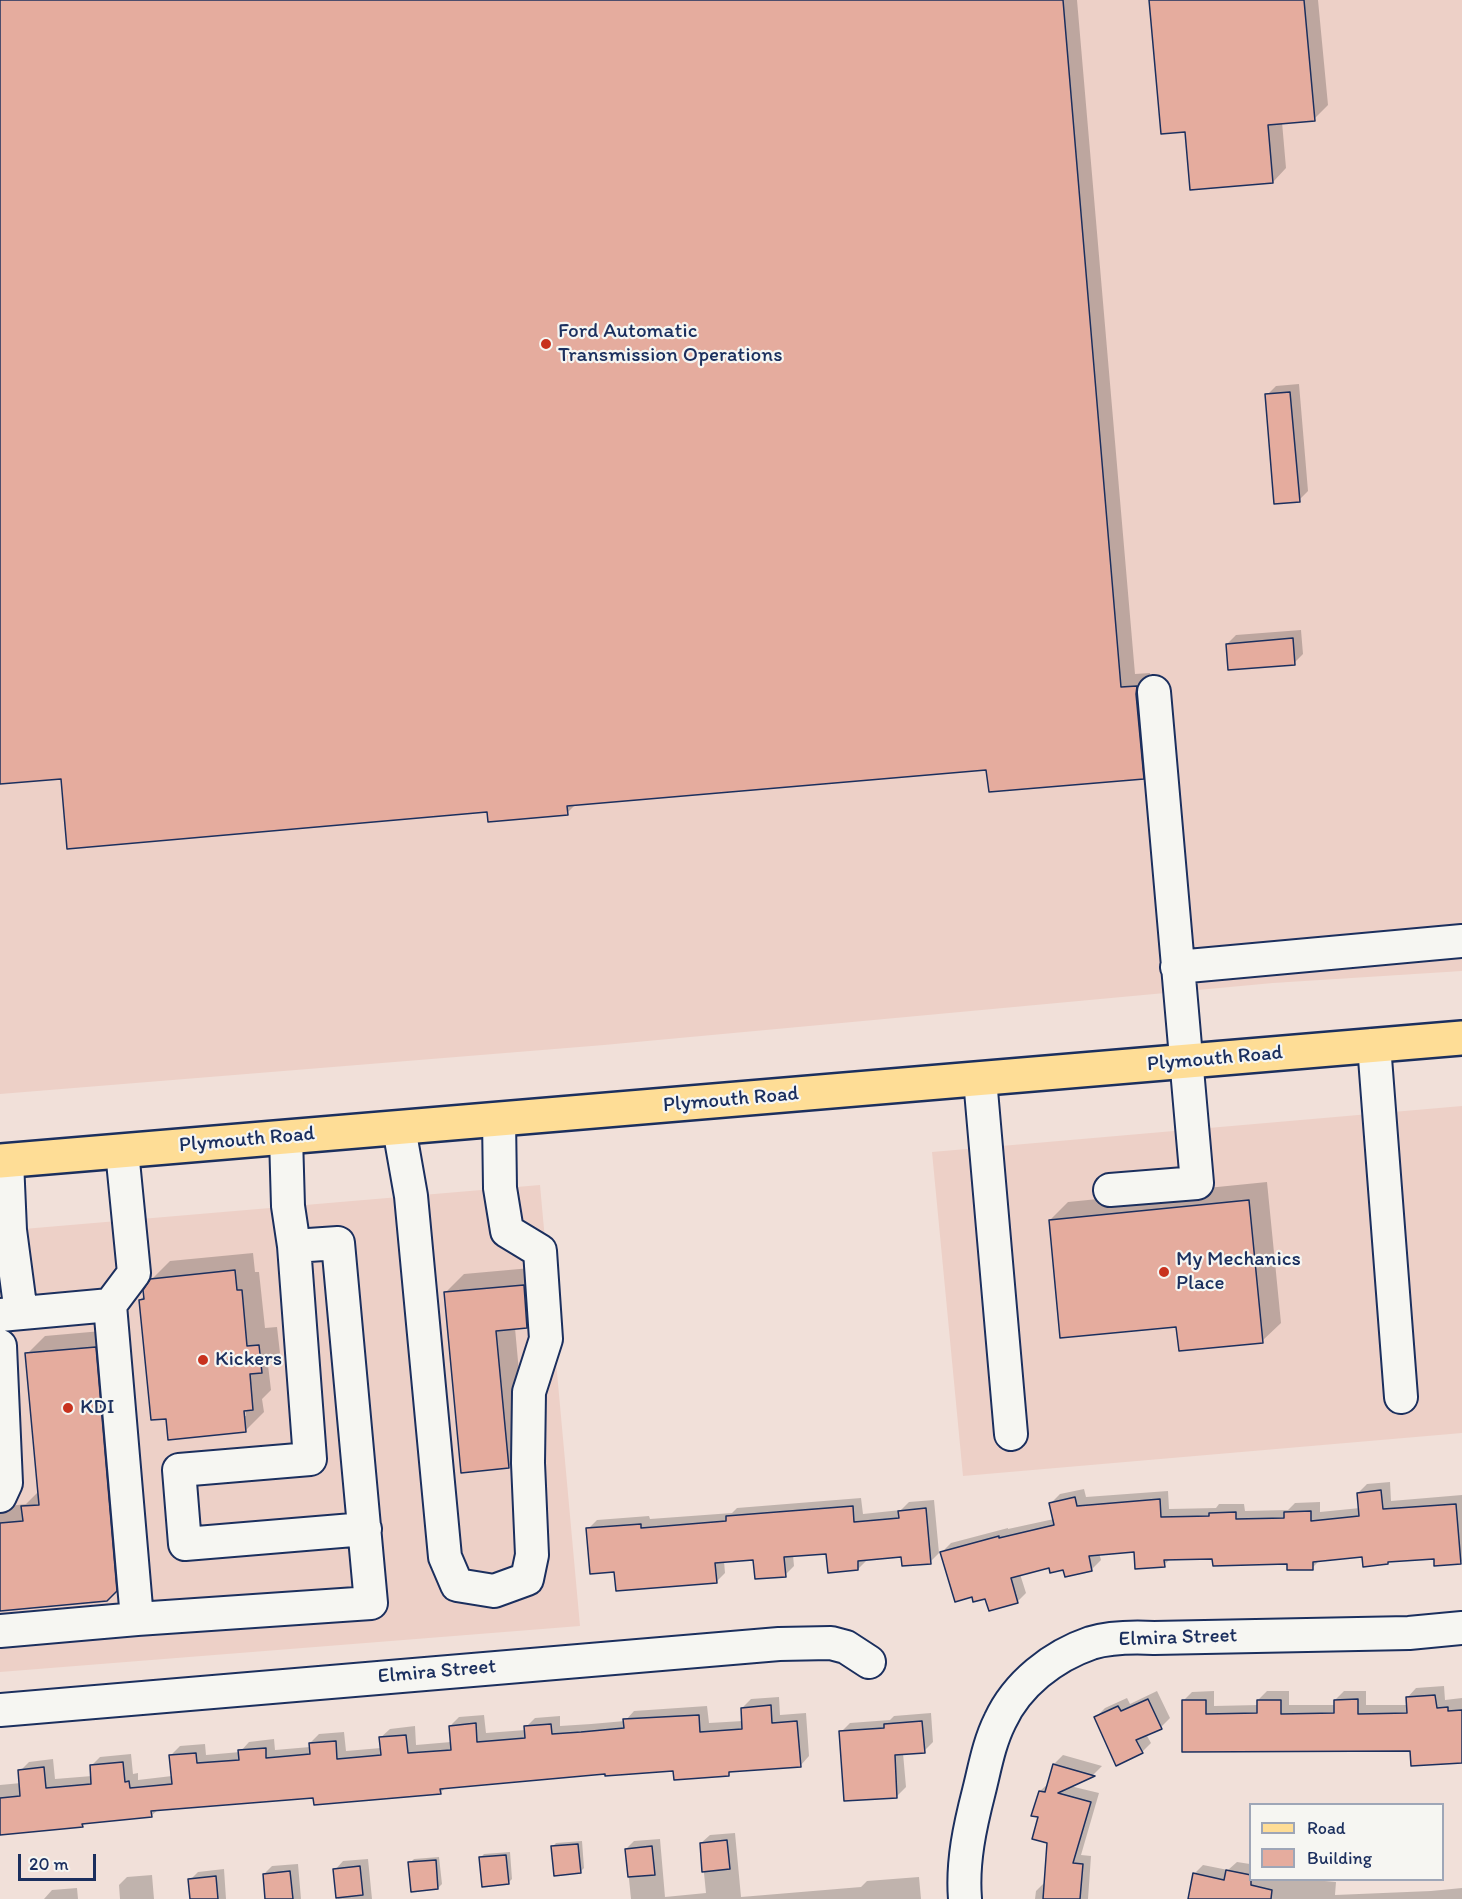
<!DOCTYPE html>
<style>
body{margin:0}
#map{position:relative;width:1462px;height:1899px;overflow:hidden;background:#f1e0d9;font-family:Itim,sans-serif}
canvas{display:block}
.legend{position:absolute;left:1249px;top:1803px;width:195px;height:78px;box-sizing:border-box;background:#f6f6f2;border:2px solid #9ea6b7;margin:0;padding:8px 10px;list-style:none;font-size:18px;color:#1b2f5e}
.legend li{display:flex;align-items:center;gap:12px;height:30px}
.legend b{width:30px;border:2px solid #9ea6b7}
.scale{position:absolute;left:18px;top:1854px;width:78px;height:27px;box-sizing:border-box;border:3px solid #1b2f5e;border-top:0;padding-left:8px;font-size:18px;line-height:21px;white-space:nowrap;color:#1b2f5e;-webkit-text-stroke:4px #f6f6f2;paint-order:stroke}
</style>
<div id="map">
<canvas width="1462" height="1899"></canvas>
<ul class="legend">
<li><b style="height:8px;background:#fedd96"></b>Road</li>
<li><b style="height:16px;background:#e5ac9e"></b>Building</li>
</ul>
<div class="scale">20 m</div>
</div>
<script>
const context = document.querySelector('canvas').getContext('2d');
context.lineJoin = 'round';
function paint(path, color) {
  context.fillStyle = color;
  context.fill(path, 'evenodd');
}
function trace(path, color, width, dash) {
  context.strokeStyle = color;
  context.lineWidth = width;
  context.lineCap = dash ? 'butt' : 'round';
  context.setLineDash(dash || []);
  context.stroke(path);
}
function write(font, color, halo, rows, align = 'center') {
  context.font = font + ' Itim,sans-serif';
  context.lineWidth = 4.5;
  context.setLineDash([]);
  context.textBaseline = 'middle';
  context.strokeStyle = halo;
  context.fillStyle = color;
  for (const [text, x, y, turn = 0] of rows) {
    context.save();
    context.translate(x, y);
    context.rotate((+turn || 0) * Math.PI / 180);
    context.textAlign = isNaN(turn) ? turn : align;
    if (halo) context.strokeText(text, 0, 0);
    context.fillText(text, 0, 0);
    context.restore();
  }
}
const built = new Path2D(`
 M 0,0 L 1462,0 L 1462,971 L 1273,983 L 604,1045 L 0,1094 Z
 M 1462,1106 L 1462,1433 L 963,1476 L 932,1152 Z
 M 540,1185 L 580,1626 L 0,1672 L 0,1231 Z`);
const shadow = new Path2D(`
 M 0,0 L 1077,0 L 1135,674 L 1150,673 L 1149,679 L 1157,764 L 1143,778 L 988,769 L 576,804 L 567,813 L 488,811 L 62,777 L 0,783 Z
 M 1150,0 L 1318,0 L 1328,105 L 1314,119 L 1282,122 L 1286,168 L 1273,182 L 1187,130 Z
 M 1299,384 L 1308,491 L 1299,500 L 1267,395 L 1276,386 Z
 M 1301,630 L 1303,654 L 1294,663 L 1227,644 L 1236,635 Z
 M 1267,1182 L 1281,1323 L 1262,1341 L 1178,1325 L 1050,1220 L 1068,1202 Z
 M 253,1253 L 255,1272 L 259,1272 L 265,1328 L 277,1327 L 280,1353 L 268,1365 L 271,1390 L 262,1399 L 264,1412 L 245,1431 L 167,1417 L 140,1300 L 145,1295 L 151,1280 L 170,1261 ZM 245,1404 L 246,1416 L 243,1416 Z
 M 542,1267 L 545,1308 L 527,1327 L 515,1328 L 526,1449 L 508,1467 L 446,1292 L 464,1274 Z
 M 113,1330 L 126,1581 L 107,1600 L 0,1610 L 0,1507 L 26,1504 L 39,1491 L 27,1354 L 45,1336 Z
 M 1390,1482 L 1391,1501 L 1462,1495 L 1462,1561 L 1461,1562 L 1435,1558 L 1390,1560 L 1388,1563 L 1364,1555 L 1320,1560 L 1312,1568 L 1289,1563 L 1214,1557 L 1171,1558 L 1164,1565 L 1135,1550 L 1099,1553 L 1101,1560 L 1092,1569 L 1066,1576 L 1064,1568 L 1050,1567 L 1020,1574 L 1026,1593 L 1017,1602 L 973,1596 L 942,1552 L 951,1543 L 1008,1528 L 1008,1529 L 1054,1519 L 1051,1503 L 1060,1494 L 1084,1489 L 1086,1497 L 1168,1491 L 1169,1509 L 1216,1508 L 1219,1504 L 1244,1504 L 1245,1511 L 1288,1510 L 1295,1503 L 1320,1502 L 1320,1512 L 1360,1508 L 1358,1493 L 1367,1484 Z
 M 861,1498 L 863,1514 L 901,1510 L 909,1502 L 934,1500 L 939,1553 L 930,1562 L 902,1555 L 867,1560 L 858,1569 L 827,1552 L 793,1555 L 794,1566 L 785,1575 L 755,1558 L 724,1561 L 725,1573 L 716,1582 L 615,1570 L 588,1529 L 597,1520 L 649,1516 L 650,1519 L 732,1513 L 737,1508 Z
 M 1444,1686 L 1445,1700 L 1462,1698 L 1462,1761 L 1412,1750 L 1184,1750 L 1183,1701 L 1192,1692 L 1214,1691 L 1214,1706 L 1258,1705 L 1258,1700 L 1267,1691 L 1289,1691 L 1289,1705 L 1335,1705 L 1335,1700 L 1344,1691 L 1366,1691 L 1366,1705 L 1408,1705 L 1407,1698 L 1416,1688 Z
 M 1157,1691 L 1170,1718 L 1161,1727 L 1146,1734 L 1151,1743 L 1142,1752 L 1096,1717 L 1105,1708 L 1127,1698 L 1130,1704 Z
 M 779,1697 L 780,1715 L 806,1713 L 809,1756 L 800,1766 L 732,1771 L 728,1774 L 675,1769 L 606,1772 L 446,1787 L 440,1793 L 315,1796 L 159,1809 L 151,1816 L 86,1822 L 82,1826 L 0,1834 L 0,1785 L 21,1783 L 20,1771 L 29,1762 L 53,1759 L 55,1779 L 92,1776 L 91,1766 L 100,1757 L 131,1754 L 133,1774 L 138,1773 L 138,1780 L 172,1776 L 171,1755 L 180,1746 L 205,1744 L 206,1755 L 240,1752 L 249,1742 L 274,1739 L 275,1750 L 310,1747 L 310,1743 L 319,1734 L 344,1732 L 346,1751 L 381,1748 L 380,1738 L 390,1729 L 415,1726 L 416,1745 L 451,1742 L 450,1726 L 459,1717 L 484,1715 L 486,1733 L 526,1730 L 526,1727 L 535,1718 L 560,1716 L 560,1726 L 591,1724 L 625,1721 L 634,1711 L 707,1706 L 709,1723 L 743,1721 L 742,1708 L 751,1699 Z
 M 931,1713 L 933,1742 L 924,1751 L 903,1753 L 906,1787 L 897,1796 L 841,1732 L 850,1723 L 890,1720 L 894,1716 Z
 M 1063,1755 L 1102,1766 L 1094,1774 L 1070,1786 L 1099,1793 L 1081,1855 L 1091,1856 L 1088,1899 L 1035,1899 L 1036,1891 L 1045,1882 L 1048,1842 L 1040,1816 L 1040,1791 L 1050,1782 L 1054,1764 Z
 M 735,1833 L 741,1897 L 861,1887 L 867,1881 L 919,1877 L 921,1899 L 631,1899 L 626,1849 L 634,1841 L 660,1839 L 665,1897 L 706,1893 L 701,1843 L 710,1835 Z
 M 582,1841 L 584,1868 L 580,1872 L 552,1847 L 556,1843 Z
 M 510,1852 L 512,1879 L 508,1883 L 480,1858 L 484,1854 Z
 M 439,1857 L 442,1884 L 438,1888 L 410,1863 L 414,1859 Z
 M 368,1859 L 372,1899 L 338,1899 L 335,1870 L 343,1861 Z
 M 1237,1862 L 1250,1864 L 1250,1880 L 1314,1880 L 1336,1882 L 1335,1895 L 1431,1891 L 1462,1888 L 1462,1899 L 1189,1899 L 1194,1874 L 1203,1865 L 1228,1870 Z
 M 298,1864 L 301,1899 L 267,1899 L 264,1874 L 272,1866 Z
 M 224,1869 L 226,1899 L 192,1899 L 190,1880 L 198,1872 Z
 M 152,1875 L 154,1899 L 120,1899 L 119,1885 L 127,1877 Z
 M 77,1888 L 78,1899 L 44,1899 L 52,1890 Z`);
const building = new Path2D(`
 M 0,0 L 1063,0 L 1121,687 L 1137,686 L 1136,694 L 1144,779 L 989,792 L 986,770 L 567,806 L 568,815 L 488,822 L 487,812 L 67,849 L 61,779 L 0,784 Z
 M 1149,0 L 1304,0 L 1315,121 L 1268,125 L 1273,183 L 1190,190 L 1185,132 L 1161,134 Z
 M 1290,392 L 1300,502 L 1274,504 L 1265,394 Z
 M 1293,638 L 1295,665 L 1228,670 L 1226,644 Z
 M 1249,1200 L 1263,1343 L 1179,1351 L 1176,1327 L 1060,1338 L 1049,1220 Z
 M 235,1270 L 237,1290 L 242,1290 L 247,1346 L 259,1345 L 262,1373 L 250,1374 L 253,1410 L 244,1411 L 246,1432 L 168,1440 L 166,1419 L 151,1420 L 139,1300 L 144,1299 L 143,1290 L 150,1279 Z
 M 524,1285 L 527,1328 L 496,1331 L 509,1468 L 461,1473 L 444,1292 Z
 M 96,1347 L 117,1591 L 107,1601 L 0,1611 L 0,1523 L 23,1521 L 21,1506 L 39,1505 L 25,1353 Z
 M 1381,1490 L 1383,1509 L 1456,1504 L 1461,1564 L 1434,1566 L 1434,1559 L 1388,1562 L 1388,1564 L 1363,1567 L 1362,1557 L 1313,1562 L 1313,1570 L 1287,1570 L 1287,1564 L 1213,1566 L 1212,1559 L 1164,1560 L 1165,1567 L 1135,1569 L 1134,1552 L 1089,1556 L 1092,1571 L 1065,1577 L 1063,1570 L 1050,1573 L 1049,1568 L 1011,1578 L 1018,1603 L 989,1611 L 985,1599 L 973,1602 L 972,1597 L 955,1602 L 940,1552 L 999,1536 L 999,1538 L 1054,1525 L 1049,1503 L 1075,1497 L 1077,1506 L 1160,1499 L 1161,1517 L 1209,1516 L 1209,1513 L 1236,1512 L 1236,1519 L 1284,1518 L 1284,1512 L 1311,1511 L 1311,1521 L 1359,1516 L 1357,1493 Z
 M 853,1506 L 854,1522 L 899,1518 L 898,1511 L 926,1508 L 931,1564 L 902,1566 L 901,1557 L 858,1561 L 858,1570 L 828,1573 L 826,1554 L 784,1557 L 786,1577 L 755,1579 L 753,1560 L 715,1563 L 717,1583 L 616,1591 L 614,1572 L 590,1574 L 586,1528 L 641,1524 L 641,1528 L 726,1521 L 726,1516 Z
 M 1435,1695 L 1437,1708 L 1448,1707 L 1448,1711 L 1462,1710 L 1462,1763 L 1411,1766 L 1410,1751 L 1182,1752 L 1182,1700 L 1206,1700 L 1206,1714 L 1257,1713 L 1257,1700 L 1281,1700 L 1281,1714 L 1334,1713 L 1334,1700 L 1358,1699 L 1358,1714 L 1407,1713 L 1406,1697 Z
 M 1148,1699 L 1162,1729 L 1136,1740 L 1143,1753 L 1116,1766 L 1094,1717 L 1118,1706 L 1121,1711 Z
 M 771,1705 L 772,1723 L 797,1721 L 801,1767 L 729,1772 L 729,1776 L 674,1780 L 673,1771 L 605,1776 L 605,1774 L 440,1789 L 441,1794 L 314,1805 L 313,1798 L 151,1811 L 152,1817 L 82,1824 L 83,1827 L 0,1835 L 0,1798 L 20,1796 L 18,1770 L 44,1767 L 46,1788 L 91,1784 L 90,1765 L 123,1762 L 125,1782 L 129,1781 L 130,1788 L 172,1784 L 169,1755 L 196,1753 L 197,1763 L 239,1760 L 238,1750 L 266,1748 L 266,1758 L 310,1754 L 309,1743 L 336,1741 L 337,1759 L 381,1755 L 379,1737 L 406,1735 L 408,1753 L 451,1750 L 449,1726 L 476,1723 L 477,1742 L 525,1738 L 524,1726 L 551,1724 L 552,1734 L 581,1732 L 624,1728 L 623,1719 L 699,1715 L 700,1732 L 742,1729 L 741,1708 Z
 M 922,1721 L 925,1753 L 895,1755 L 897,1798 L 844,1801 L 839,1731 L 884,1728 L 884,1724 Z
 M 1053,1764 L 1095,1776 L 1058,1793 L 1091,1802 L 1073,1863 L 1083,1864 L 1080,1899 L 1043,1899 L 1047,1843 L 1032,1839 L 1038,1817 L 1031,1816 L 1039,1791 L 1045,1792 Z
 M 727,1840 L 730,1869 L 702,1872 L 700,1843 Z
 M 578,1844 L 581,1873 L 554,1876 L 551,1846 Z
 M 652,1846 L 655,1875 L 628,1877 L 625,1849 Z
 M 506,1855 L 509,1884 L 482,1887 L 479,1857 Z
 M 436,1860 L 438,1889 L 411,1892 L 408,1862 Z
 M 360,1866 L 363,1895 L 336,1898 L 333,1869 Z
 M 1226,1870 L 1251,1875 L 1251,1885 L 1272,1890 L 1271,1899 L 1188,1899 L 1193,1873 L 1224,1880 Z
 M 290,1871 L 293,1899 L 265,1899 L 263,1874 Z
 M 216,1876 L 218,1899 L 190,1899 L 188,1879 Z`);
const minor = new Path2D(`
 M 1177,967 L 1462,941
 M 1374,1045 L 1401,1397
 M 980,1079 L 1011,1434
 M 399,1128 L 411,1196 L 445,1557 L 457,1585 L 494,1591 L 527,1579 L 532,1555 L 528,1463 L 529,1392 L 546,1339 L 540,1251 L 507,1231 L 500,1188 L 499,1119
 M 286,1137 L 288,1206 L 294,1246
 M 7,1161 L 10,1230 L 21,1313
 M 1110,1190 L 1197,1183 L 1154,692
 M 110,1305 L 134,1273 L 122,1151
 M 0,1315 L 110,1305 L 137,1619 L 0,1631
 M 0,1346 L 6,1483 L 0,1496
 M 137,1619 L 371,1603 L 338,1243 L 294,1246 L 310,1459 L 179,1470 L 185,1544 L 365,1529
 M 0,1710 L 779,1644 L 831,1643 L 846,1647 L 869,1662
 M 965,1899 C 962,1862 970,1826 979,1791 C 985,1767 989,1743 1000,1721 C 1017,1684 1053,1656 1091,1643 C 1111,1637 1133,1637 1154,1638 L 1409,1633 L 1462,1628`);
const major = new Path2D(`
 M 0,1161 L 1462,1038`);
const markers = [
 [546,344,6,"#c8321e"],
 [1164,1272,6,"#c8321e"],
 [203,1360,6,"#c8321e"],
 [68,1408,6,"#c8321e"]
];
const poiNames = [
 ["Ford Automatic",558,332],
 ["Transmission Operations",558,356],
 ["My Mechanics",1176,1260],
 ["Place",1176,1284],
 ["Kickers",215,1360],
 ["KDI",80,1408]
];
const streetNames = [
 ["Plymouth Road",1215,1059,-5],
 ["Plymouth Road",731,1100,-5],
 ["Plymouth Road",247,1140,-5],
 ["Elmira Street",1178,1638,-2],
 ["Elmira Street",437,1672,-5]
];
paint(built, '#edd0c7');
paint(shadow, '#0003');
paint(building, '#e5ac9e');
trace(building, '#1b2f5e', 1.5);
trace(minor, '#1b2f5e', 36);
trace(major, '#1b2f5e', 38);
trace(minor, '#f6f6f2', 32);
trace(major, '#fedd96', 33);
for (const [x, y, r, color] of markers) {
  const dot = new Path2D();
  dot.arc(x, y, r, 0, 2 * Math.PI);
  context.fillStyle = color;
  context.fill(dot);
  trace(dot, '#f6f6f2', 2);
}
write('21px', '#1b2f5e', '#f6f6f2', poiNames, 'left');
write('21px', '#1b2f5e', '#f6f6f2', streetNames);
</script>
